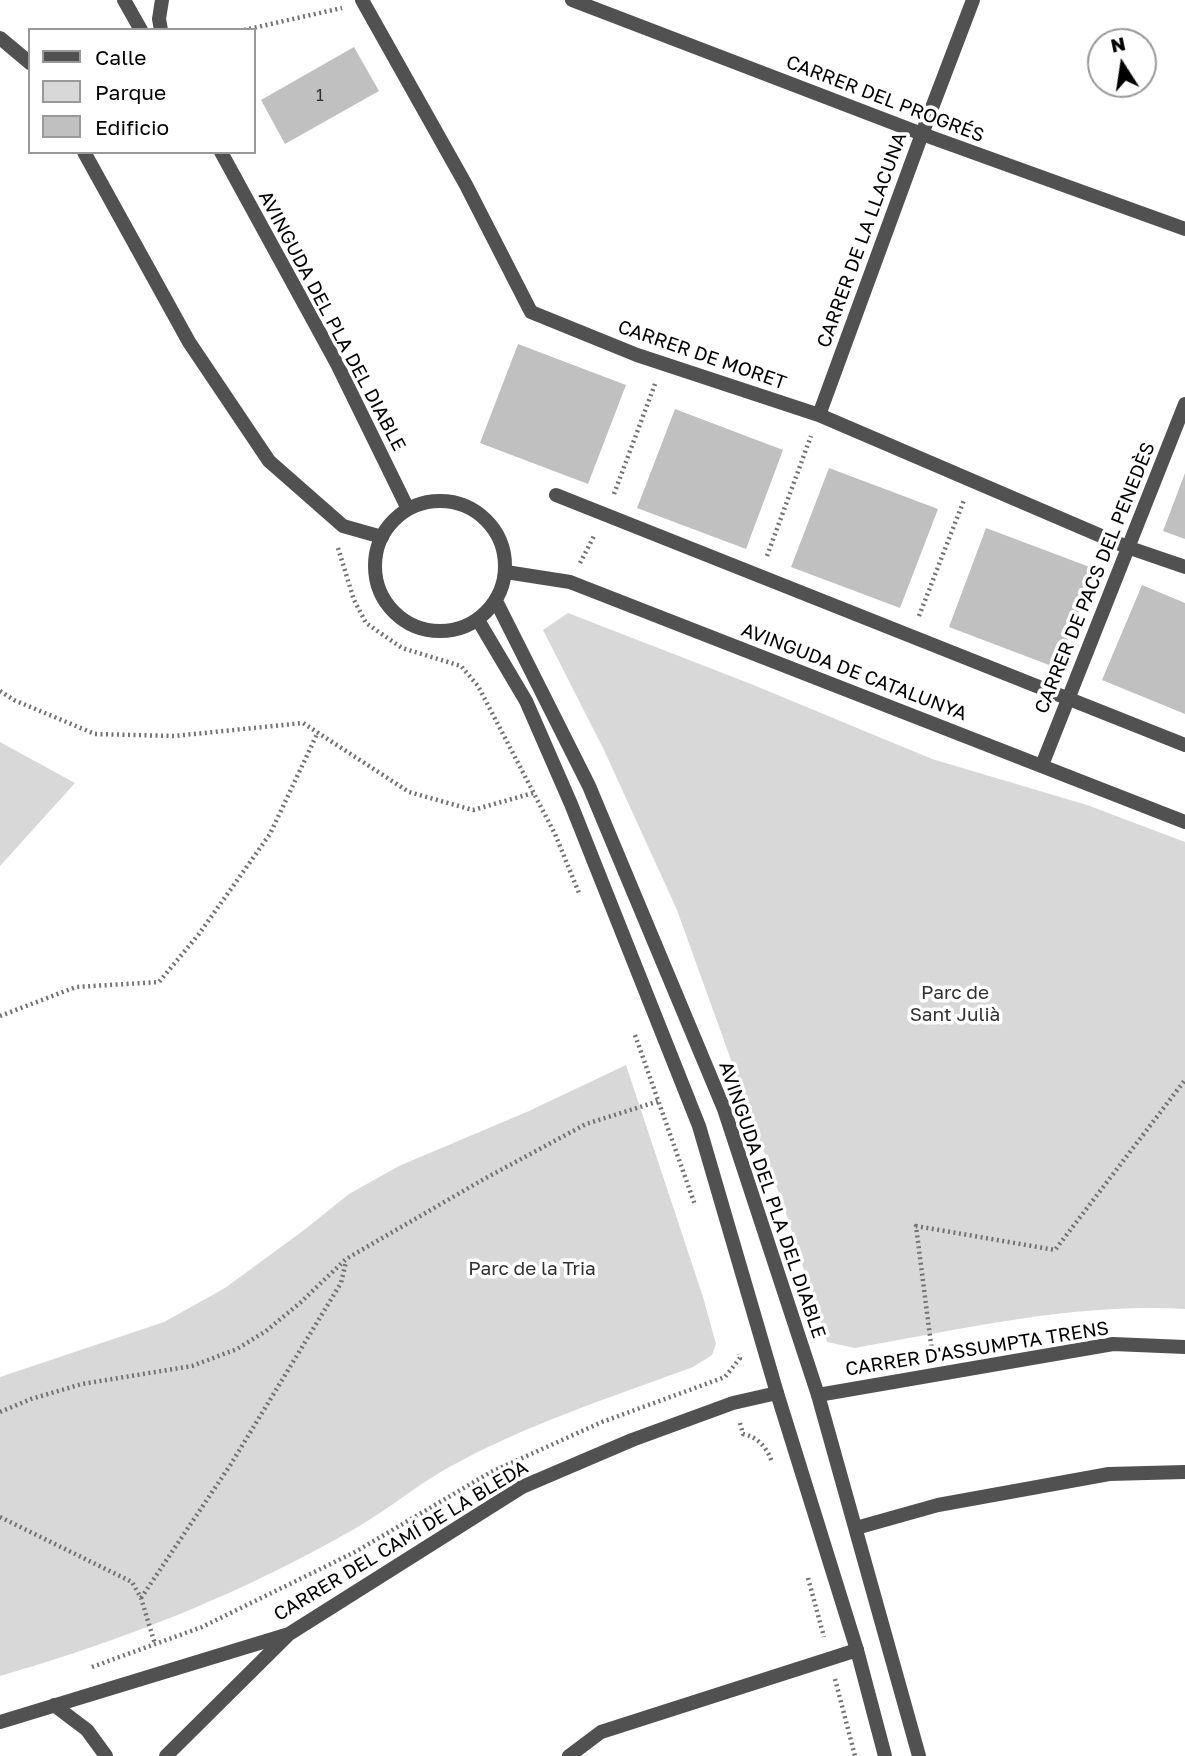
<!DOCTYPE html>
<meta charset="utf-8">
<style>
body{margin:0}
#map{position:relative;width:1185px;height:1756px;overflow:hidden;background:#fff;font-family:"Golos Text",sans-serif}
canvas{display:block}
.legend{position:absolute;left:28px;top:28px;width:228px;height:126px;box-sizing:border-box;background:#fff;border:2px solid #999;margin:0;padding:9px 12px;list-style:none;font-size:21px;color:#000}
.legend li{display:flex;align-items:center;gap:14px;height:35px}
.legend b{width:35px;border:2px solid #999}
.north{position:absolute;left:1087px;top:28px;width:70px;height:70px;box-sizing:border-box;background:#fff;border:2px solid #999;border-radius:50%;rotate:348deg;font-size:19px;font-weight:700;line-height:28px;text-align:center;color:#000}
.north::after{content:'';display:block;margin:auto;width:24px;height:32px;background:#000;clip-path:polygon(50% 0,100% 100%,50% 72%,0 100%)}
</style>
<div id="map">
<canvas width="1185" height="1756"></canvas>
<ul class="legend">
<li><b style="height:9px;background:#515151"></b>Calle</li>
<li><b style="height:19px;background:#d8d8d8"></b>Parque</li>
<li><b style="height:19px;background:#c0c0c0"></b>Edificio</li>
</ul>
<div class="north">N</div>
</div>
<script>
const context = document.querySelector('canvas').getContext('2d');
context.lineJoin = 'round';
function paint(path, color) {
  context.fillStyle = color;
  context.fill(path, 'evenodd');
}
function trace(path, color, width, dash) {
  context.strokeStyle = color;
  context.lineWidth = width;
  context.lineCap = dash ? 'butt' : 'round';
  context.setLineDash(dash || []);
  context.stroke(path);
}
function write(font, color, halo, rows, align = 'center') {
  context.font = font + ' "Golos Text",sans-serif';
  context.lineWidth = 7;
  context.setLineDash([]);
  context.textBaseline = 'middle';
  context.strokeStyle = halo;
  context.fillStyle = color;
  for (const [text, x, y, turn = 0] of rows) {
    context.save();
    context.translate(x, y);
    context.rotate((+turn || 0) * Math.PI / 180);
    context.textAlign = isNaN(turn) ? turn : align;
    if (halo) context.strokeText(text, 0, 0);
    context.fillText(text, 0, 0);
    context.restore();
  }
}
const green = new Path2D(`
 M 568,613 L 751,684 L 932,759 L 1087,805 L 1185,842 L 1185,1309 C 1073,1303 964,1329 855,1348 L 827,1342 L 785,1210 L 677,910 L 604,750 L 543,630 Z
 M 0,742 L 75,783 L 0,866 Z
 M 626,1065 L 703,1297 L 716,1344 L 712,1355 L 693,1367 C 609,1398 522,1426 444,1470 C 413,1488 386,1511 356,1528 C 243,1593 125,1640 0,1676 L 0,1377 L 164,1322 L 225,1288 L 304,1230 L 349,1194 L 399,1166 L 529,1111 Z`);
const building = new Path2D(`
 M 354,47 L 379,91 L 285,144 L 261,100 Z
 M 518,344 L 626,385 L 588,484 L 480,443 Z
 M 675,409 L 783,450 L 746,549 L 637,508 Z
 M 829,468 L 938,509 L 900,608 L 791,567 Z
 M 1185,473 L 1185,539 L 1163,531 Z
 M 986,528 L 1095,569 L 1057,668 L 949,627 Z
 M 1142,585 L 1185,603 L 1185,714 L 1102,680 Z`);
const path = new Path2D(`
 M 244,30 L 342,8
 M 614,494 L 655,384
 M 338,548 L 354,600 L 366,623 L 402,648 L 461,666 L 478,686 L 555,834 L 579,893
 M 767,556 L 811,436
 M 580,563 L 595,534
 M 919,616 L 964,500
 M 0,691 L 14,700 L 95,734 L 174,736 L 303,723 L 409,792 L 473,810 L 533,793
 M 0,1016 L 76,987 L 159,982 L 199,934 L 270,834 L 318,732
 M 635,1035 L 695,1205
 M 932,1352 L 916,1226 L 1055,1250 L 1185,1080
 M 0,1412 L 31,1399 L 82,1384 L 192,1366 L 237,1349 L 266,1331 L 301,1302 L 346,1259 L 484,1179 L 586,1124 L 659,1101
 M 740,1423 L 743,1434 C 758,1437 767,1448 772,1462
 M 0,1517 L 132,1582 L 141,1598 L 155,1644
 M 808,1578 L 824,1637
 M 141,1598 L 231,1464 L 341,1283 L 346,1262
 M 92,1667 L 202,1627 L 355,1552 L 491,1472 L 602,1422 L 725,1377 L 740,1358 L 739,1354
 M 835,1679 L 855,1756`);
const service = new Path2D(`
 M 856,1528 L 938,1505 L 1109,1474 L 1185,1472`);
const pedestrian = new Path2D(`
 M 556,495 L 1185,745`);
const minor = new Path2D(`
 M 362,0 L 466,185 L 531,312 L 637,355 L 819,415 L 1127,547 L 1185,567
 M 0,38 L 30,63
 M 84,152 L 189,342 L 269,461 L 343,526 L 382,537
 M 819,415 L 922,134 L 973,0
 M 506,572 L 570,582 L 1185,822
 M 1042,765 L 1185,404
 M 818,1395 L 1113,1344 L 1185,1347
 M 54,1705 L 87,1730 L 106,1756
 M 0,1722 L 289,1634 L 522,1487 L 632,1440 L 733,1403 L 777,1393
 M 166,1756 L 288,1635
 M 569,1756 L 601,1732 L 857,1650`);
const tertiary = new Path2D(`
 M 124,0 L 141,30
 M 572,0 L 922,134 L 1185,229
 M 161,30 L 159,19 L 162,0
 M 221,152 L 337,364 L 408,509
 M375 566a65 65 0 1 1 130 0a65 65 0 1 1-130 0Z
 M 496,601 L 589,786 L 724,1109 L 818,1395 L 919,1756
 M 478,620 L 526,701 L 571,804 L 699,1126 L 777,1393 L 857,1650 L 885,1756`);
const numberNames = [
 ["1",320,96]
];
const streetNames = [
 ["CARRER DEL PROGRÉS",885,99,21],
 ["CARRER DE LA LLACUNA",862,240,-70],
 ["AVINGUDA DEL PLA DEL DIABLE",332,321,62],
 ["CARRER DE MORET",702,355,19],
 ["CARRER DE PACS DEL PENEDÈS",1095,578,-68],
 ["AVINGUDA DE CATALUNYA",854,672,21],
 ["AVINGUDA DEL PLA DEL DIABLE",772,1200,71],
 ["CARRER D'ASSUMPTA TRENS",977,1349,-9],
 ["CARRER DEL CAMÍ DE LA BLEDA",401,1541,-31]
];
const parkNames = [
 ["Parc de",955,993],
 ["Sant Julià",955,1015],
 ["Parc de la Tria",532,1269]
];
paint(green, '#d8d8d8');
paint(building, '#c0c0c0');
trace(path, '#737373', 4.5, [2, 3.5]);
trace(service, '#515151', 14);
trace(pedestrian, '#515151', 14);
trace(minor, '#515151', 14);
trace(tertiary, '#515151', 14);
write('16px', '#303030', null, numberNames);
write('19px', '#000', '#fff', streetNames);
write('19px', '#2f2f2f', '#fff', parkNames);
</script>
